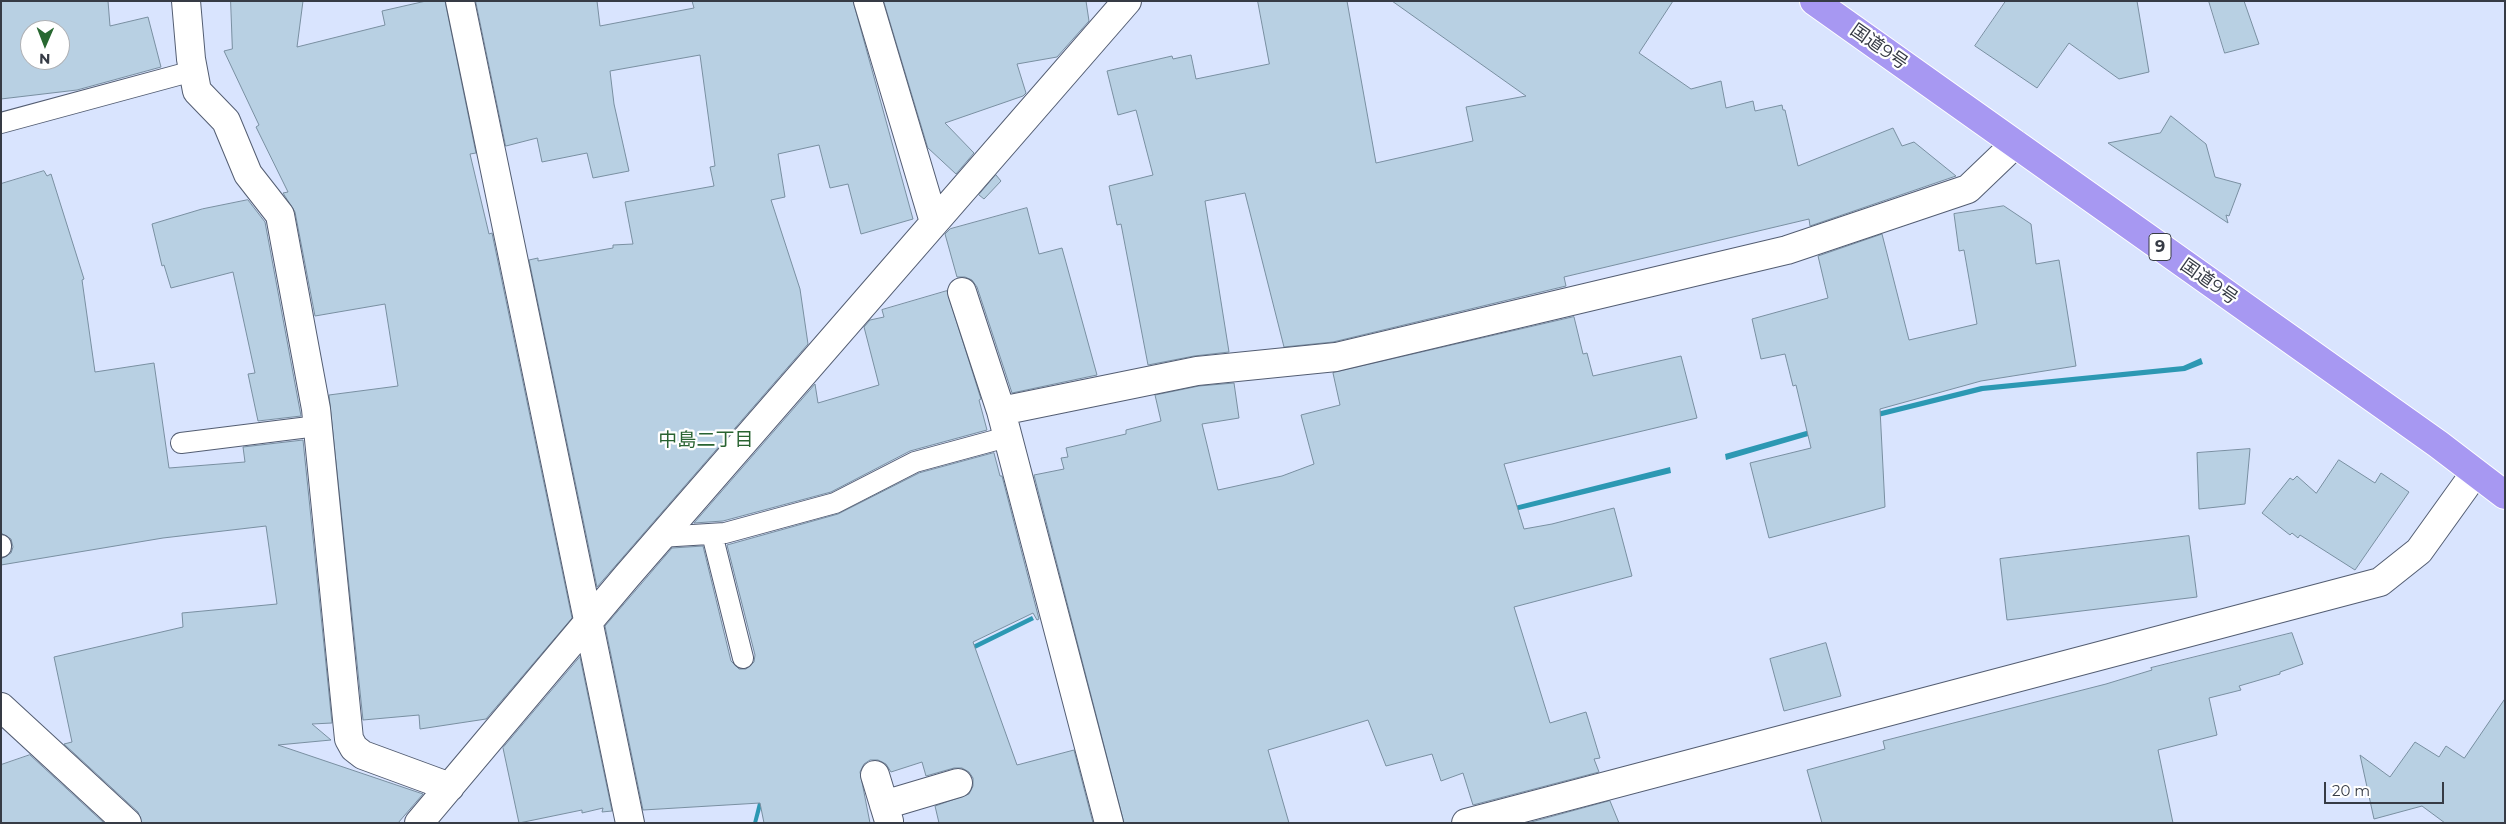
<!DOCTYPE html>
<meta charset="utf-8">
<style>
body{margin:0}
#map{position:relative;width:2506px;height:824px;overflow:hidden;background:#d9e4fe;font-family:Montserrat,sans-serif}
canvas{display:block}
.frame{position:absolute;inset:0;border:2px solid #363b45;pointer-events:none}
.north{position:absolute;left:20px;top:20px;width:50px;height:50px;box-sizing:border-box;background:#fff;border:1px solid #afb1b5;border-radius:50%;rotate:181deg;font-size:14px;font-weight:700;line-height:20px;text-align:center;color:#363b45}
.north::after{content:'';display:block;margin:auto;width:18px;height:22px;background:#286831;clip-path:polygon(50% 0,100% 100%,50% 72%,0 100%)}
.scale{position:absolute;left:2324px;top:782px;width:120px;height:22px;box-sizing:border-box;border:2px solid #363b45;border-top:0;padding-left:6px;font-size:15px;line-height:18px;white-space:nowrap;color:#363b45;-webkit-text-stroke:4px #fff;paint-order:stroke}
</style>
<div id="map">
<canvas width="2506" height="824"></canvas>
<div class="frame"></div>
<div class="north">N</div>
<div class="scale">20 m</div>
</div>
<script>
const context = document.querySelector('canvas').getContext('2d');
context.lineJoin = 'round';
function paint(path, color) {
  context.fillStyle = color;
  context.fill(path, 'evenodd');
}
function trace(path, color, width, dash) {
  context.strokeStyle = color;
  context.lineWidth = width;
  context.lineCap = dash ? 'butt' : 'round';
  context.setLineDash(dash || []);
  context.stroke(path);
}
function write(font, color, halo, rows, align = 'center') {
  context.font = font + ' Montserrat,"Noto Sans JP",sans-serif';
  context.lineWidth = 4.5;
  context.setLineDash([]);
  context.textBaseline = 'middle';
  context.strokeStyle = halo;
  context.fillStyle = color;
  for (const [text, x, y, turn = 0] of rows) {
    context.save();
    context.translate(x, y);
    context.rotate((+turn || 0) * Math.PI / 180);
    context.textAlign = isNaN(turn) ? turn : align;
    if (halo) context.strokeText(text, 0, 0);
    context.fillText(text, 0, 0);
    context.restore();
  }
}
const water = new Path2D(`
 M 2201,358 L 2203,364 L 2185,371 L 1983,391 L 1846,425 L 1726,460 L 1725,454 L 1845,420 L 1981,386 L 2183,366 Z
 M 1670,467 L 1671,473 L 1490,517 L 1483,514 Z
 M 1032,616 L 1034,620 L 778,746 L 757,823 L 753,823 L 773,743 Z`);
const building = new Path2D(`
 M 1,1 L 108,1 L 110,26 L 148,17 L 161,67 L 77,90 L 1,99 ZM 30,30 L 60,30 L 60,60 L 30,60 Z
 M 231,1 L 303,1 L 297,47 L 385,25 L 382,11 L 426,1 L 445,1 L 476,153 L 470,154 L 489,234 L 492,233 L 572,618 L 486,719 L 420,729 L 419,715 L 363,720 L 329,395 L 398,386 L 385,304 L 315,316 L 295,212 L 283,193 L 288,192 L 256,127 L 259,125 L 224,51 L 232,49 Z
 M 476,1 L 597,1 L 600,26 L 694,8 L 692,1 L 853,1 L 913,219 L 861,234 L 848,184 L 830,188 L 819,145 L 778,154 L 785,197 L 771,200 L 800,289 L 808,344 L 597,587 L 529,260 L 538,258 L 538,261 L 613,248 L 613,245 L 633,244 L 625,202 L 714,186 L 710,167 L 715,166 L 700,55 L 610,71 L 614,104 L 629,171 L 593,178 L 587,153 L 542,162 L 537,138 L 506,146 Z
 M 884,1 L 1086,1 L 1089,21 L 1057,57 L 1017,64 L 1026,93 L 1023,96 L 945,123 L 974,153 L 956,174 L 928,148 Z
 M 1258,1 L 1347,1 L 1376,163 L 1473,141 L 1466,107 L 1526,96 L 1392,1 L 1673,1 L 1639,53 L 1691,89 L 1721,81 L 1726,108 L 1753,101 L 1755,111 L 1782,105 L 1783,110 L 1785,110 L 1798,166 L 1893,128 L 1902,146 L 1914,142 L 1956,176 L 1810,226 L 1809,219 L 1564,277 L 1566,286 L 1333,342 L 1284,347 L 1245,193 L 1205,201 L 1229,352 L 1194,356 L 1148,365 L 1121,224 L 1117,225 L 1109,186 L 1153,175 L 1136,110 L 1118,115 L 1107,71 L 1172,56 L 1173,59 L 1191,55 L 1196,79 L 1269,64 Z
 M 2006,1 L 2137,1 L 2149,72 L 2119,79 L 2069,43 L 2037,88 L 1975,46 Z
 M 2209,1 L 2244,1 L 2259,44 L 2225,53 Z
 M 2171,116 L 2206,144 L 2215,177 L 2241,184 L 2229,216 L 2226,215 L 2228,223 L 2108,143 L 2160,133 Z
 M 44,171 L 47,176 L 51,174 L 84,279 L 82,280 L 95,372 L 154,363 L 169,468 L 245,462 L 243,447 L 303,440 L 332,723 L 312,724 L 331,740 L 278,745 L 423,794 L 398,823 L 142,823 L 138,812 L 64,744 L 72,742 L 54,657 L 183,627 L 182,613 L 277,604 L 266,526 L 163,538 L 1,565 L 1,559 L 11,553 L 13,547 L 11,539 L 1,533 L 1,184 Z
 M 996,175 L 1001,181 L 984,199 L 979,195 Z
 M 248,200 L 265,222 L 301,416 L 258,421 L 248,374 L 255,373 L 233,272 L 171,288 L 164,265 L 162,266 L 152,224 L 202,209 Z
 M 2004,206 L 2031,224 L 2036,264 L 2059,260 L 2076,366 L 1981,381 L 1880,409 L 1885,507 L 1769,538 L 1750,463 L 1811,448 L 1796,385 L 1793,386 L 1785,354 L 1761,359 L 1752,319 L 1828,298 L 1818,256 L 1882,234 L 1909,340 L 1977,324 L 1964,250 L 1959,251 L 1954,214 Z
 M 1027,208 L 1039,254 L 1062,248 L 1097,375 L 1012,393 L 977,287 L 972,280 L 965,277 L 957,277 L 945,234 L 950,229 Z
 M 947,291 L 981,399 L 979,400 L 987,430 L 910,451 L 831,492 L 723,521 L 694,523 L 815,384 L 818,403 L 879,385 L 864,327 L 870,320 L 884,317 L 882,310 Z
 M 1574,317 L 1583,354 L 1587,353 L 1593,376 L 1681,356 L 1697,418 L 1504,464 L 1524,529 L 1552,524 L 1614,508 L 1632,576 L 1514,607 L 1550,723 L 1586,712 L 1600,758 L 1594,759 L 1599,772 L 1473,805 L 1463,773 L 1441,781 L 1432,754 L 1386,766 L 1368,720 L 1268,750 L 1289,823 L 1124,823 L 1034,475 L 1064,469 L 1061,458 L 1068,457 L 1066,448 L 1126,434 L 1126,430 L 1161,421 L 1155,395 L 1199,386 L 1234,383 L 1239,418 L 1202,424 L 1218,490 L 1282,476 L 1314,464 L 1301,415 L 1340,405 L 1333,373 Z
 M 2250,449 L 2245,504 L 2199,509 L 2197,453 Z
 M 994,453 L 1000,476 L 1002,476 L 1039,619 L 1037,620 L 1033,613 L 973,642 L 1017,765 L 1074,750 L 1093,823 L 939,823 L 935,806 L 969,794 L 973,786 L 973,778 L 969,772 L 962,768 L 954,768 L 926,776 L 922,762 L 891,772 L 886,764 L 878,760 L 870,760 L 864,764 L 860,772 L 870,823 L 764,823 L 760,803 L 643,810 L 605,626 L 672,548 L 703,546 L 731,661 L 739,669 L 746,669 L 754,662 L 755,655 L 727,545 L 838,514 L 919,473 Z
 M 2339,460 L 2375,483 L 2381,473 L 2409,492 L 2355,570 L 2300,535 L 2298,538 L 2292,533 L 2290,535 L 2262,513 L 2290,478 L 2293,480 L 2297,476 L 2316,493 Z
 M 2189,536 L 2197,597 L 2007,620 L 2000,559 Z
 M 2292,633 L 2303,664 L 2280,672 L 2280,674 L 2239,686 L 2241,690 L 2209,698 L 2217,735 L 2158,750 L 2173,823 L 1822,823 L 1807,770 L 1885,749 L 1883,741 L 2106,684 L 2152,670 L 2151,668 Z
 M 1826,643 L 1841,696 L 1784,711 L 1770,659 Z
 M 580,657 L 612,811 L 602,812 L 603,808 L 582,813 L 582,810 L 519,823 L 503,748 Z
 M 2505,699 L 2505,823 L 2445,823 L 2422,806 L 2374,819 L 2360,755 L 2390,777 L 2415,742 L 2439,757 L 2446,746 L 2464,758 Z
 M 30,755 L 104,823 L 1,823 L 1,765 Z
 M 1610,801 L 1619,823 L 1528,823 Z`);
const lane = new Path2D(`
 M 1,123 L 193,71
 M 181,443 L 317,426
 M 712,534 L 743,658
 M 660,537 L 725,533 L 835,503 L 915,462 L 1007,437
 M 1,545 L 1,547`);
const street = new Path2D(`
 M 186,1 L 191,59 L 197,91 L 226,121 L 248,174 L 280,215 L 316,409 L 349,739 L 354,748 L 363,755 L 450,787
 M 460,1 L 630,823
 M 868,1 L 934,222
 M 962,292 L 1001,411 L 1109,823
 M 1001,411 L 1197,371 L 1336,357 L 1787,250 L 1968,189 L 2015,144
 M 1,707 L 127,823
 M 875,775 L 889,821
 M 884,805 L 958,783
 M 419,823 L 627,576 L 1127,1
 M 1466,823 L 2380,582 L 2419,551 L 2475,473`);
const highway = new Path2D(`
 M 1814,1 L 2438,444 L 2505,495`);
const shields = [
 [2160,247,22]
];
const shieldNames = [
 ["9",2160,247]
];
const streetNames = [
 ["国道9号",1879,47,35],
 ["国道9号",2209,282,35]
];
const neighbourhoodNames = [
 ["中島二丁目",706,440]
];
paint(water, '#2c98b3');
paint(building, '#b8d0e3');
trace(building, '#798fa1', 1);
trace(lane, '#535d72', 22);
trace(street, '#535d72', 30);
trace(highway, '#fff', 30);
trace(lane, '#fff', 20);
trace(street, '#fff', 28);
trace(highway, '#a798f2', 28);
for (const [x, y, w] of shields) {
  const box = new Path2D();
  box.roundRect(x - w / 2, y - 13.5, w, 27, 4);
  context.fillStyle = '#fff';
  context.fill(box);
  trace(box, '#363b45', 1);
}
write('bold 16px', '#363b45', null, shieldNames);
write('18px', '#363b45', '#fff', streetNames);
write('19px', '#296331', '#fff', neighbourhoodNames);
</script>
